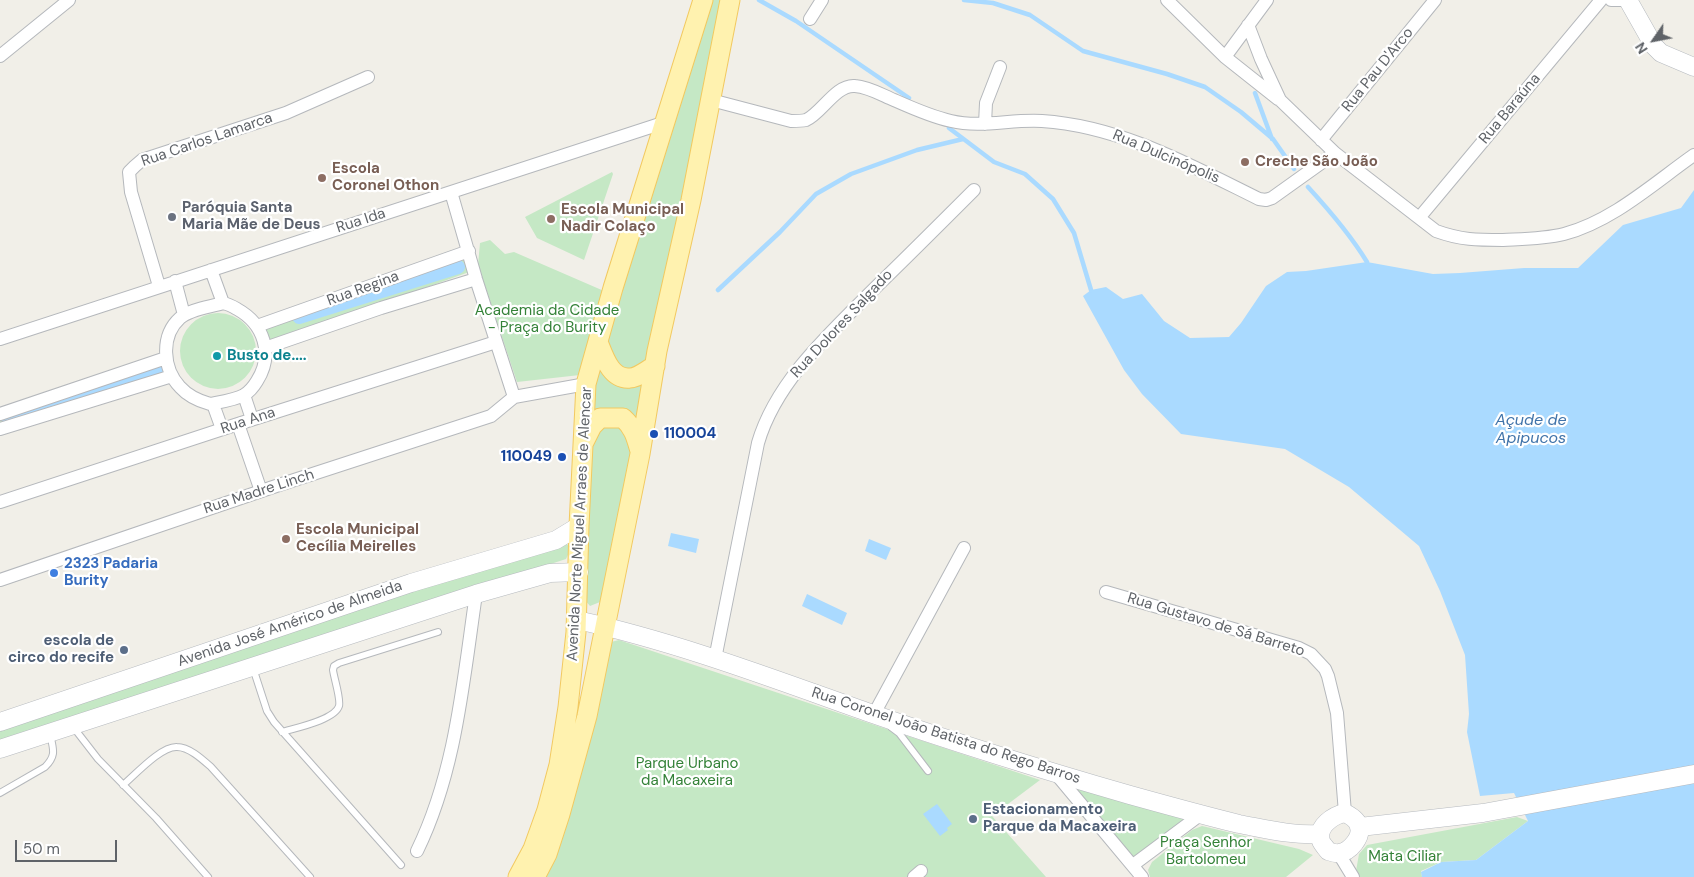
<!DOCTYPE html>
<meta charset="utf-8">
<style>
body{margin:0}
#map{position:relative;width:1694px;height:877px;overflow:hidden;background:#f1efe8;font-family:"DM Sans",sans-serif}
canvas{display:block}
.north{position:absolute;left:1629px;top:15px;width:50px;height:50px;-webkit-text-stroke:4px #fff;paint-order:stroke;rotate:237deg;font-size:14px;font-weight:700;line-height:20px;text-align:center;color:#5f6368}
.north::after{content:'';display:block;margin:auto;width:18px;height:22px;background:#5f6368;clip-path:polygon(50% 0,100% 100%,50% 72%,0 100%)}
.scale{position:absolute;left:15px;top:840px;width:102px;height:22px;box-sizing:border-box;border:2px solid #5f6368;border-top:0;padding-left:6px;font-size:15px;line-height:18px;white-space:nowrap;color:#5f6368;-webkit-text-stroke:4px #fff;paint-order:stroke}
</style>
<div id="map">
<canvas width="1694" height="877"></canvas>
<div class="north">N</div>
<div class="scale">50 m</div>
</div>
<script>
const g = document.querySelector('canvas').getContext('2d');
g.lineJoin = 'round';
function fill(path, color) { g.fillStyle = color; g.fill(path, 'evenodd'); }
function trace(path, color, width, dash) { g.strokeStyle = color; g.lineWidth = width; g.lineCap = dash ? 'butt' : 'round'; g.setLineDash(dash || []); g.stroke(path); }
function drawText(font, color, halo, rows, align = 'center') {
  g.font = font + ' "DM Sans",sans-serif'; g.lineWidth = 4.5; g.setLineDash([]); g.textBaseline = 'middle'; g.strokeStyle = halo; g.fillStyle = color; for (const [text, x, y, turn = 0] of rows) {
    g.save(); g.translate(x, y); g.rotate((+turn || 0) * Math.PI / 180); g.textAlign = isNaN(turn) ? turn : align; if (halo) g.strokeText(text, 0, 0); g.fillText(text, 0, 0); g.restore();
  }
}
const green = new Path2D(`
 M 710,0 L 725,0 L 605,600 L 590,606 L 584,599 L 595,382 Z
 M 612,172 L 613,174 L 584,260 L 537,238 L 525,217 Z
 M 490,240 L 505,254 L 514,252 L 604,291 L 580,375 L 517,382 L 478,265 L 480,243 Z
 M 467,254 L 472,271 L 265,345 L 258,327 Z
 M180 351a38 38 0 1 1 76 0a38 38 0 1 1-76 0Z
 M 167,362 L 174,380 L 0,431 L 0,409 Z
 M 564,542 L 568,545 L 568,555 L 566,559 L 0,742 L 0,725 Z
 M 619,640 L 1040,780 L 992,816 L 1046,877 L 543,877 L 611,642 Z
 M 1067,776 L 1194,813 L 1132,861 Z
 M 1517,817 L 1528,821 L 1476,860 L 1441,862 L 1421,871 L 1422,877 L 1360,877 L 1356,871 L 1359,854 L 1367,845 Z
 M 1202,826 L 1299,849 L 1313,855 L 1286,877 L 1150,877 L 1148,870 L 1152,862 L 1192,830 Z`);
const water = new Path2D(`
 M 1694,190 L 1694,877 L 1422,877 L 1421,872 L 1441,862 L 1476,860 L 1528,821 L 1514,793 L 1480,796 L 1467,732 L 1469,714 L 1465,655 L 1440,591 L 1419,546 L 1349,487 L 1285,449 L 1181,434 L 1142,394 L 1124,370 L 1083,296 L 1091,290 L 1106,287 L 1123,299 L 1142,294 L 1164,321 L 1190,338 L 1229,337 L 1241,323 L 1266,286 L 1287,272 L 1306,271 L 1367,262 L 1433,274 L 1460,273 L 1524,268 L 1578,268 L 1623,225 L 1681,208 Z
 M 671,533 L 699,539 L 696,553 L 668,546 Z
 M 869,539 L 891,548 L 886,560 L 865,551 Z
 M 807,594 L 847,613 L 842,625 L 802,606 Z
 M 937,804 L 952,824 L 947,828 L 948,830 L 940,836 L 923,814 Z`);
const stream = new Path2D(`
 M 759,0 L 796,21 L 909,98
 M 964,0 L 993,3 L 1030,15 L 1083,51 L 1167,74 L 1205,87 L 1241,112 L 1273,139 L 1294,169
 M 1255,93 L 1272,139
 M 949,128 L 994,162 L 1025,174 L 1053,199 L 1074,233 L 1091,290
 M 1308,187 C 1330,211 1350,234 1367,262
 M 718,290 L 780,232 L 816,194 L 851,174 L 917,150 L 963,139`);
const canal = new Path2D(`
 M 299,317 L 458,267
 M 8,417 L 161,370`);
const lane = new Path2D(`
 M 253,668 L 267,711 L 274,722 L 401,865
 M 891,727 L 899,733 L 928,771
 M 74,728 L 98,759 L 156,818 L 208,877
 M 282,732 C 295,728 335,720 339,706 C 341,699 334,678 333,670 L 334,666 L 339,663 L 438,632
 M 123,785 C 135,775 161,746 177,747 C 189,747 202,759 211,767 L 310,877
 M 0,793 L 45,767 C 57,755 53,749 50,734`);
const street = new Path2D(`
 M 1167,0 L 1225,57 L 1278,99
 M 1611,0 L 1626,0
 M 810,19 L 822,0
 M 1248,25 L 1261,59 L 1280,100 L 1335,153 L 1436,231 C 1461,240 1477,240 1503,240 C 1523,239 1544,239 1564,234 C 1613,221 1654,183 1694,155
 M 0,56 L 69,0
 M 1225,57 L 1267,0
 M 711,100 L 791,121 C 796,121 801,121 806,120 C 821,114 836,84 855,86 C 869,87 882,95 894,100 C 912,108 932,117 951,121 C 981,128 1012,119 1042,121 C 1120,126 1190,165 1259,199 L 1266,200 L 1272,198 L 1335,153
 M 985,124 L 986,103 L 1000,67
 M 1321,140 L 1435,0
 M 451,192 L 476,279 L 514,397
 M 1419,218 L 1601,0
 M 211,270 L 223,303
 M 175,281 L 184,315
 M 159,286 L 131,192 L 129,172 L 135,166 L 142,160 L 286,113 L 368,77
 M 223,303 C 228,304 232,306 237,309 C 264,324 274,354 257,381 C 254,386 249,392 244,395 C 235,400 220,402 210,404 C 199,401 188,396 180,387 C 163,369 160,336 180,318 C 190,309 210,307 223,303 Z
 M 257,326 L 469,251
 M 0,339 L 666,122
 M 265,348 L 381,308 L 476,279
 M 244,395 L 252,419
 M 213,404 L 222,429
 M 0,414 L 166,358
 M 238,424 L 261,491
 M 0,429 L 172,376
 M 0,502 L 238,424 L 496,342
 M 0,580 L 279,485 L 491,416 L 514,397 L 586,384
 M 1106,592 L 1299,648 L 1311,654 L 1325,669 L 1328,676 L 1337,713 L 1345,813
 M 715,659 L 758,443 C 776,381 831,332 876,287 C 909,255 942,222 974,190
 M 874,714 L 964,548
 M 1056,774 L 1142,877
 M 417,851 C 456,771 463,682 476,594
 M 1339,854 L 1353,877
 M 1133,865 L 1200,815
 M 914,877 L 921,871`);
const secondary = new Path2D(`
 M 1628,0 L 1654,46 L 1661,53 L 1694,67
 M 577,620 C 677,642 774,679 870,713 C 956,743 1043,770 1130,795 C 1166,805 1202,815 1239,824 C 1266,829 1293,836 1320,834
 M 0,722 L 411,583 L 556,540 L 579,526
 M 0,749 L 476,594 L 550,573 L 579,572
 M 1345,813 C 1351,816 1358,820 1359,827 C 1362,837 1350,852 1339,853 C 1336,854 1331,852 1328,851 C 1326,848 1322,844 1321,841 C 1316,826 1334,815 1345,813 Z
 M 1360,827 L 1483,813 L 1694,774`);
const primary = new Path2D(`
 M 598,342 C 604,357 611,380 630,378 C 638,378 648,369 655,366
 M 584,442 L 592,426 L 600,418 L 623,418 C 634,428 636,437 640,451
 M 518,877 L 533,849 L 547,810 L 559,765 L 568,707 L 576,632 L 579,526 L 586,384 L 613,288 L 703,0
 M 535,877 L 547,854 L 560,814 L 587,716 L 640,454 L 657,351 L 691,200 L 730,0`);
const markers = [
 [1245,162,5,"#8d6e63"],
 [322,178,5,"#8d6e63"],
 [172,217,5,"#6b7280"],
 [551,219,5,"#8d6e63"],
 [217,356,5,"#0f9aa8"],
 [654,434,5,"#1a4fb4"],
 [562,457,5,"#1a4fb4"],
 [286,539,5,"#8d6e63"],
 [54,573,5,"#3f7fe0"],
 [124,650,5,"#5c6f8a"],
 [973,819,5,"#5c6f8a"]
];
const streetNames = [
 ["Rua Pau D'Arco",1378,70,-51],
 ["Rua Baraúna",1510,109,-50],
 ["Rua Carlos Lamarca",207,140,-19],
 ["Rua Dulcinópolis",1166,157,23],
 ["Rua Ida",361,221,-18],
 ["Rua Regina",363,289,-20],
 ["Rua Dolores Salgado",842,324,-47],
 ["Rua Ana",248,421,-18],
 ["Rua Madre Linch",259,492,-18],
 ["Avenida Norte Miguel Arraes de Alencar",580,524,-87],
 ["Avenida José Américo de Almeida",290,624,-19],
 ["Rua Gustavo de Sá Barreto",1216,625,17],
 ["Rua Coronel João Batista do Rego Barros",946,736,18]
];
const educationNames = [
 ["Creche São João",1255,162],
 ["Escola",332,169],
 ["Coronel Othon",332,186],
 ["Escola Municipal",561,210],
 ["Nadir Colaço",561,227],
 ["Escola Municipal",296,530],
 ["Cecília Meirelles",296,547]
];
const worshipNames = [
 ["Paróquia Santa",182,208],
 ["Maria Mãe de Deus",182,225]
];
const parkNames = [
 ["Academia da Cidade",547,311],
 ["- Praça do Burity",547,328],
 ["Parque Urbano",687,764],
 ["da Macaxeira",687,781],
 ["Praça Senhor",1206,843],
 ["Bartolomeu",1206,860],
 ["Mata Ciliar",1405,857]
];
const cultureNames = [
 ["Busto de....",227,356]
];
const transitNames = [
 ["110004",664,434],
 ["110049",552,457,"right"]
];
const shopNames = [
 ["2323 Padaria",64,564],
 ["Burity",64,581]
];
const serviceNames = [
 ["escola de",114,641],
 ["circo do recife",114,658],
 ["Estacionamento",983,810,"left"],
 ["Parque da Macaxeira",983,827,"left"]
];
const waterNames = [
 ["Açude de",1531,421],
 ["Apipucos",1531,439]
];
fill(green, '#c5e8c5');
fill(water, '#aadaff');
trace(stream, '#aadaff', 4.5);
trace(canal, '#aadaff', 14);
trace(lane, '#b5b8bc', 8);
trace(street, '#b5b8bc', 14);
trace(secondary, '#b6babf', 19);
trace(primary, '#f2c960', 21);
trace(lane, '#fff', 6);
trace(street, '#fff', 12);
trace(secondary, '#fff', 18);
trace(primary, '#fff2af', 19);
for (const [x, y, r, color] of markers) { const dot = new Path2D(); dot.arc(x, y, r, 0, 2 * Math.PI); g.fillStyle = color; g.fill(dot); trace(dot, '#fff', 2); }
drawText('15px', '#5f6368', '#fff', streetNames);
drawText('bold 15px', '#785e54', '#fff', educationNames, 'left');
drawText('bold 15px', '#5b616d', '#fff', worshipNames, 'left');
drawText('15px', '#348238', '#fff', parkNames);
drawText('bold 15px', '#0d838f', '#fff', cultureNames, 'left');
drawText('bold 15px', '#164399', '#fff', transitNames, 'left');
drawText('bold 15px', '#366cbe', '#fff', shopNames, 'left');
drawText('bold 15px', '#4e5e75', '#fff', serviceNames, 'right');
drawText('italic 16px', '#4174aa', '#fff', waterNames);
</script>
